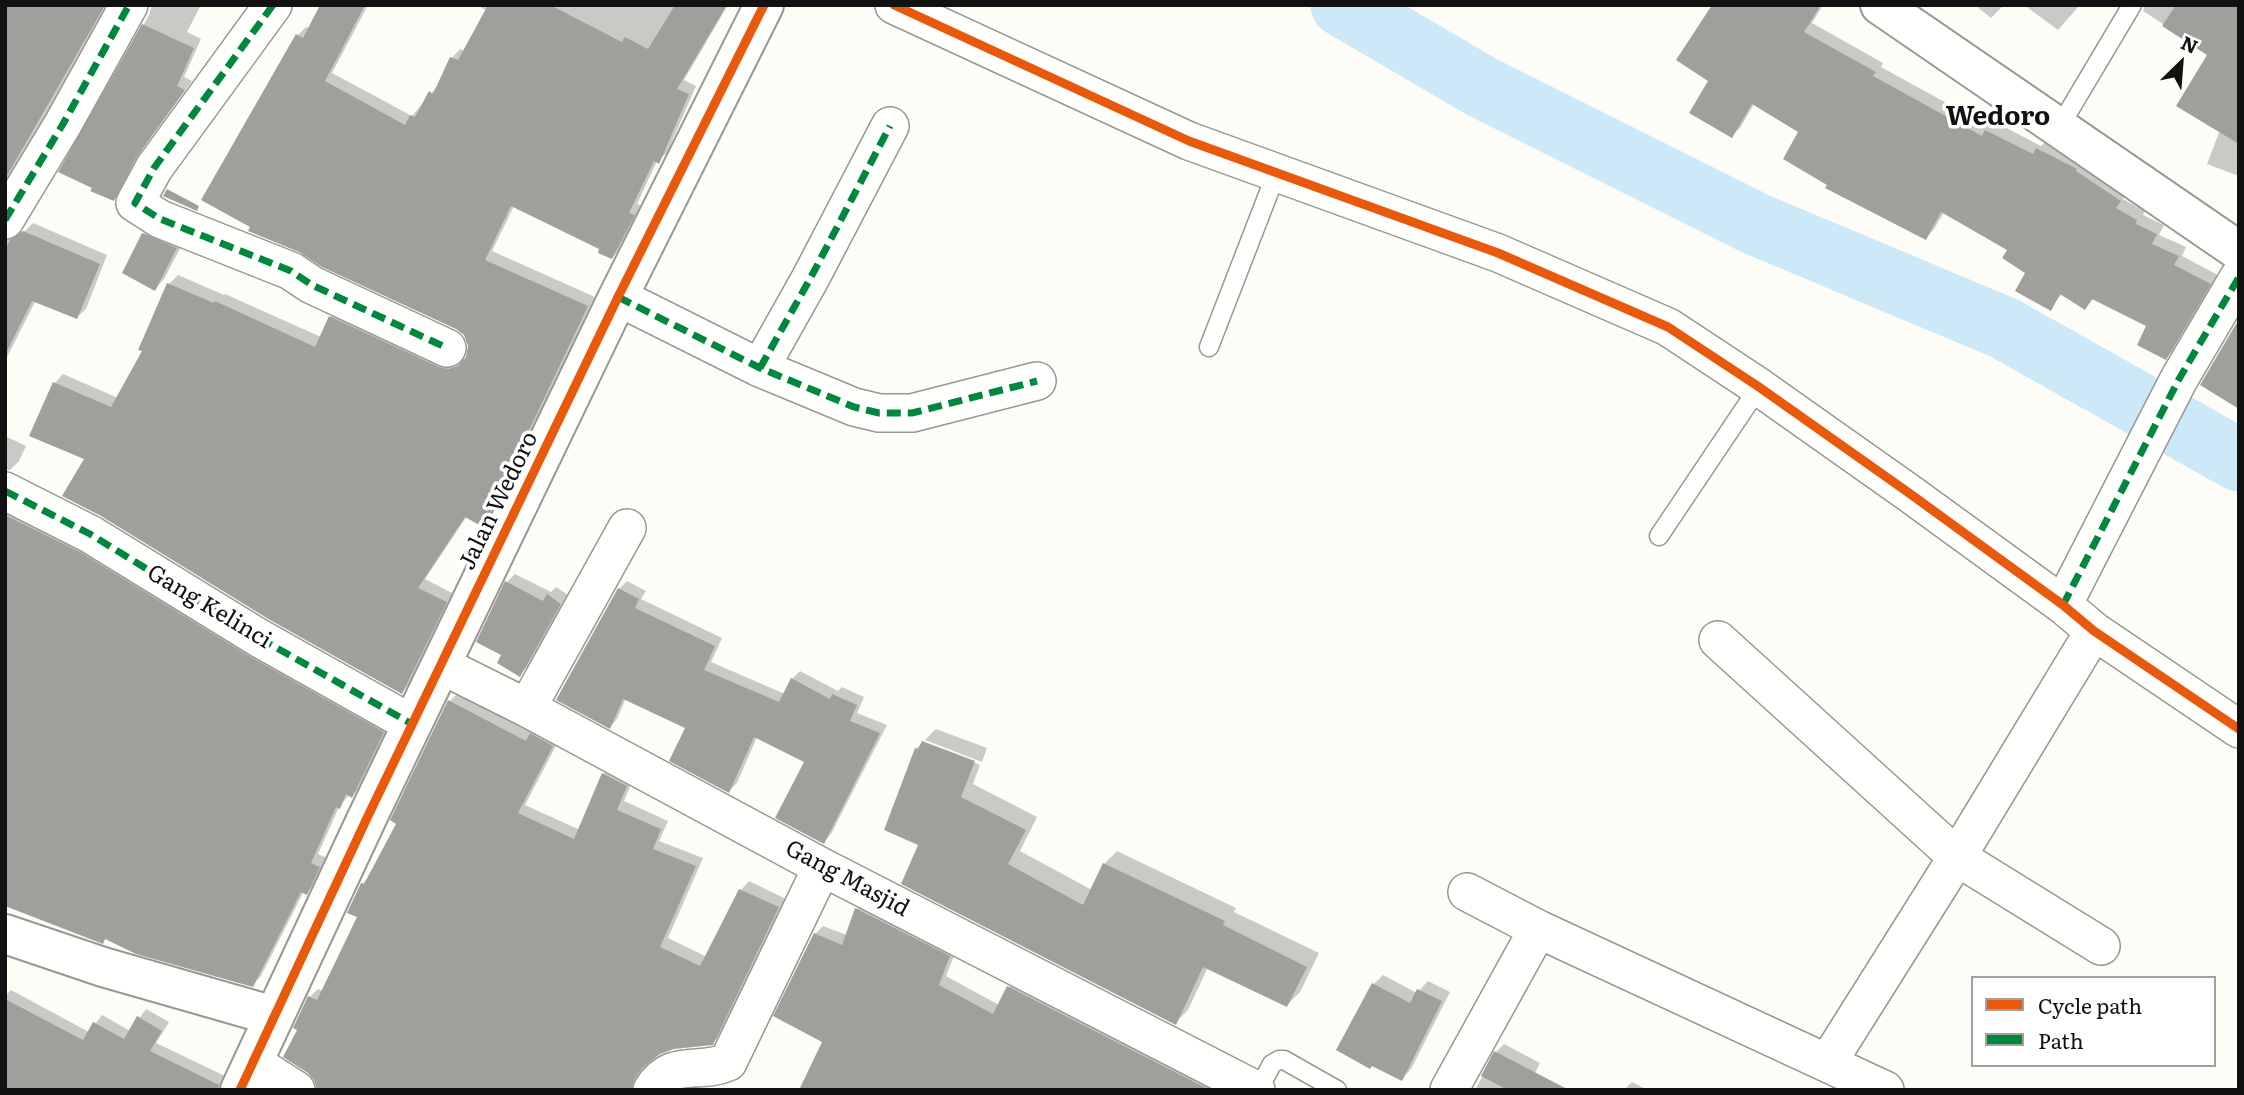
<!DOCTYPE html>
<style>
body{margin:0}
#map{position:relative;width:2244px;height:1095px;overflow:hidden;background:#fdfcf7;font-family:Literata,serif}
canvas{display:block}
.frame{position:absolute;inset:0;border:7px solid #111;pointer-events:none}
.legend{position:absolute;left:1971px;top:976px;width:245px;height:91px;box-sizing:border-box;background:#fff;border:2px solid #a0a0a0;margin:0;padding:9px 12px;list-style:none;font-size:21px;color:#111}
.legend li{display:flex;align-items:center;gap:14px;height:35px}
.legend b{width:35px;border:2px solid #a0a0a0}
.north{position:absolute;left:2146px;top:28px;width:70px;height:70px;-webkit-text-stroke:5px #fff;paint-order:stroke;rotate:25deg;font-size:19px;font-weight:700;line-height:28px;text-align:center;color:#111}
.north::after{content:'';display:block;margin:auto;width:24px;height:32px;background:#111;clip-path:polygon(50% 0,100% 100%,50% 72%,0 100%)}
</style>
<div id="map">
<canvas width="2244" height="1095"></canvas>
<div class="frame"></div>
<ul class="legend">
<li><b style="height:9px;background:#e8590c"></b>Cycle path</li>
<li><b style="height:9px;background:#00873e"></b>Path</li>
</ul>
<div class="north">N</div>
</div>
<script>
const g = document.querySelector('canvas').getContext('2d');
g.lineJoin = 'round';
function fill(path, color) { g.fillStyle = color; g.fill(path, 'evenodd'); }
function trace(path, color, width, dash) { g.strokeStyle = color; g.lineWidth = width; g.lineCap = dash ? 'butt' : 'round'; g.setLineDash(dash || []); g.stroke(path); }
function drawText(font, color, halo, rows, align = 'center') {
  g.font = font + ' Literata,serif'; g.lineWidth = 7; g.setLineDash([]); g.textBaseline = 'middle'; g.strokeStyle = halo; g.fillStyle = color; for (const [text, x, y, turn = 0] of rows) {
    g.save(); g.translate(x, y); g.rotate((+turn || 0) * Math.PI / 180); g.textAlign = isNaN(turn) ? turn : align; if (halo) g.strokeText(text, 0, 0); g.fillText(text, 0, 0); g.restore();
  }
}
const shadow = new Path2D(`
 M 5,5 L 107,5 L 53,103 L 5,182 Z
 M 152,5 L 201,5 L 187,32 L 201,39 L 184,77 L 192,81 L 144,147 L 123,190 L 114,199 L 61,171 L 149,15 Z
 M 322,5 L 368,5 L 332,73 L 412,116 L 440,83 L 452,58 L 460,49 L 465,51 L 487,11 L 477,5 L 728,5 L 684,80 L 696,86 L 667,153 L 657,161 L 637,204 L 642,206 L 621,249 L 612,257 L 602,249 L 514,206 L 492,251 L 595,297 L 491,516 L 483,524 L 467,516 L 425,579 L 454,594 L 410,684 L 402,692 L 86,458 L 55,383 L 63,374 L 118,398 L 144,350 L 141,349 L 169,284 L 178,275 L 224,295 L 225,294 L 321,337 L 331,317 L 339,309 L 448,359 L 459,361 L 467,358 L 470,345 L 465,334 L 298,35 L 306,27 L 310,28 Z
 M 1714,5 L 1823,5 L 1812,23 L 1883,63 L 1881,67 L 1990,127 L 1995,122 L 2041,146 L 2046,141 L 2128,192 L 2123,199 L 2145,211 L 2143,215 L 2164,225 L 2159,235 L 2186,247 L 2182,256 L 2218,275 L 2174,350 L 2165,358 L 2149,325 L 2094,298 L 2085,308 L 2062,294 L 2050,309 L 2010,250 L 1944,212 L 1934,229 L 1926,238 L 1830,184 L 1801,131 L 1754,104 L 1740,128 L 1731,136 L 1710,81 Z
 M 1975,5 L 2004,5 L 1991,18 Z
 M 2024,5 L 2080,5 L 2058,30 Z
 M 2145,5 L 2239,5 L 2239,176 L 2207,164 L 2220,130 L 2209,54 L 2143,11 Z
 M 33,223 L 107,255 L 86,309 L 77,317 L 36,300 L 5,361 L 5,231 L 15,233 L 25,231 Z
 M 153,224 L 185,239 L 164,279 L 155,289 L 124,272 L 144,234 Z
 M 5,436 L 26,446 L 19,461 L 10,470 L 5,469 Z
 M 5,502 L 391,723 L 361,787 L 352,796 L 350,794 L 339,807 L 318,854 L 327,858 L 315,884 L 307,892 L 304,891 L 261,976 L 252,985 L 106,938 L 102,942 L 5,904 Z
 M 515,574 L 551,592 L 556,587 L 568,595 L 528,666 L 520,674 L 504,655 L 507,582 Z
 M 627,581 L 646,591 L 641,599 L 722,638 L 711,662 L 785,694 L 792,679 L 800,671 L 838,691 L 842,687 L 864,697 L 857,713 L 887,725 L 831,834 L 823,842 L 806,761 L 757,737 L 737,783 L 729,791 L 687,727 L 626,698 L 617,719 L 610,727 L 619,589 Z
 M 458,693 L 533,732 L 539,726 L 560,738 L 525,805 L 580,830 L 604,774 L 612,765 L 634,777 L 624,801 L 668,821 L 659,841 L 703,858 L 668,938 L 707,957 L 741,890 L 749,881 L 786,899 L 721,1035 L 712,1043 L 673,1048 L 659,1053 L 649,1061 L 639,1077 L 641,1090 L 380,1090 L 299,1029 L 310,997 L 318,989 L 323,991 L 359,916 L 362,884 L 371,875 L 398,823 L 392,820 L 450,701 Z
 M 936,729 L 987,748 L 982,762 L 925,740 Z
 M 924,741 L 924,743 L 980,765 L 973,784 L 1037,817 L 1020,851 L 1092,890 L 1104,864 L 1117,851 L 1236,908 L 1234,912 L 1319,953 L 1300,992 L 1287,1005 L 1208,967 L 1188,1010 L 1175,1023 L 921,844 L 916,749 Z
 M 865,900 L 957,948 L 946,976 L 999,1005 L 1009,987 L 1017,979 L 1233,1090 L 801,1090 L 824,1042 L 815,934 L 823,926 L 847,935 L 857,909 Z
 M 1383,975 L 1417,993 L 1428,981 L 1450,992 L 1411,1069 L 1402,1079 L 1374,984 Z
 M 11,990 L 89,1032 L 102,1015 L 130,1031 L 146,1009 L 169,1022 L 156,1043 L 227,1077 L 226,1090 L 5,1090 L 5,996 Z
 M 1504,1044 L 1540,1063 L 1533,1077 L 1557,1090 L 1475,1090 L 1496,1052 Z
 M 1632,1082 L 1647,1090 L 1624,1090 Z
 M 689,1084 L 699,1086 L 701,1087 L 699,1090 L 683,1090 Z`);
const river = new Path2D(`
 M 1342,5 L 1482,87 L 1756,224 L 2004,328 L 2239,460`);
const building = new Path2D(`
 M 5,5 L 104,7 L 5,179 Z
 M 320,5 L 365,5 L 325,81 L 405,125 L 410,115 L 415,117 L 429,91 L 433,94 L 450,57 L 458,60 L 488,5 L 550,5 L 622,42 L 625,37 L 648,49 L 675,5 L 727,5 L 677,89 L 689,94 L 659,164 L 654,161 L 629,213 L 635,215 L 612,259 L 598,253 L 599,249 L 511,206 L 485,260 L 588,306 L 483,527 L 465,517 L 418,588 L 447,602 L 402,694 L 270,620 L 101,516 L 62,496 L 84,459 L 29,436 L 53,382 L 111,407 L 142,351 L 138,350 L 167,283 L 214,303 L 215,301 L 315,347 L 329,316 L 439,367 L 449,369 L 458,366 L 466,357 L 468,346 L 464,335 L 456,329 L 322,267 L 299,252 L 248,231 L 250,227 L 201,200 L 296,34 L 303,38 Z
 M 1712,5 L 1821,5 L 1804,32 L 1876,72 L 1873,76 L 1982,136 L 1985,130 L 2033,154 L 2036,148 L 2077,169 L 2076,171 L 2121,201 L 2116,208 L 2137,220 L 2136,224 L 2157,234 L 2152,244 L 2179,256 L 2174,265 L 2211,284 L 2166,360 L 2137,345 L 2146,326 L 2092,299 L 2085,310 L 2060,294 L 2051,311 L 2015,291 L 2025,273 L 2002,258 L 2007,250 L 1941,212 L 1926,240 L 1825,188 L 1827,185 L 1783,159 L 1798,132 L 1752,104 L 1732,138 L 1689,113 L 1708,81 L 1676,60 Z
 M 2176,5 L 2239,5 L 2239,144 L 2176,106 L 2207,55 L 2162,26 Z
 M 142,24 L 194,48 L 177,86 L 185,90 L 136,158 L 114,201 L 90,191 L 92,188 L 58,172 Z
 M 167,189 L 199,206 L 197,211 L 163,196 Z
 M 23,231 L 100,264 L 77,319 L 32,301 L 5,355 L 5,250 L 10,240 Z
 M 142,233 L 177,248 L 155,291 L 122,273 Z
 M 2239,319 L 2239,409 L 2200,385 Z
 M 5,515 L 80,552 L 249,656 L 384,732 L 352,798 L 346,794 L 340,809 L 336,807 L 311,863 L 320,867 L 307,895 L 301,892 L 253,987 L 136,954 L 105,939 L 103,944 L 5,906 Z
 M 505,581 L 543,601 L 547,594 L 561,604 L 520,677 L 497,663 L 501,655 L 476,642 Z
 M 618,588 L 639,599 L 635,608 L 715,646 L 704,670 L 779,702 L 791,678 L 830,699 L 832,694 L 857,705 L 850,721 L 880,733 L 824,844 L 775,818 L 804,762 L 754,737 L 729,793 L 669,761 L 685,728 L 623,699 L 610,729 L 556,700 Z
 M 448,700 L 526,741 L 530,733 L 553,746 L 518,813 L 574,839 L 602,773 L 627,786 L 617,810 L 661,829 L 653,849 L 696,866 L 660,947 L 700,966 L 739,889 L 779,907 L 713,1045 L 674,1049 L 660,1054 L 643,1067 L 635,1078 L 631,1090 L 317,1090 L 314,1080 L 308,1073 L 283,1057 L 297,1030 L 293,1028 L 308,996 L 317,1000 L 357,917 L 347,913 L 361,883 L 364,884 L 396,824 L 390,820 Z
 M 922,741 L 975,761 L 961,797 L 1026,830 L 1008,864 L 1083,905 L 1103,863 L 1225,921 L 1223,925 L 1307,967 L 1287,1007 L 1203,967 L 1176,1025 L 901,884 L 918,845 L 884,830 L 915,748 L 918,749 Z
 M 855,908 L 950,956 L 939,985 L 993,1014 L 1007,986 L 1210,1090 L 799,1090 L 822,1042 L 773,1016 L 814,933 L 842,945 Z
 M 1372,983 L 1410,1003 L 1417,989 L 1442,1001 L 1402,1081 L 1372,1066 L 1370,1069 L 1336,1050 Z
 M 5,999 L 83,1040 L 93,1022 L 124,1039 L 137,1016 L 162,1031 L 150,1051 L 219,1085 L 218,1090 L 5,1090 Z
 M 1494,1051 L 1569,1090 L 1508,1090 L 1481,1076 Z`);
const service = new Path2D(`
 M 2060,126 L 2132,5
 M 1209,347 L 1276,174
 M 1659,536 L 1759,387
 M 1258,1090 L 1272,1064 L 1279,1060 L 1284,1060 L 1337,1090`);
const minor = new Path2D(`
 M 273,5 L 154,168 L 135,203 L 160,219 L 291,271 L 312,285 L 447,348
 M 894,5 L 1189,141 L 1498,253 L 1668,327 L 1759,387 L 1909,493 L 2063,605 L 2094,631 L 2239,729
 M 5,220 L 63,124 L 129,5
 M 618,297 L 760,368 L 854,407 L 879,413 L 912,413 L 1037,381
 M 760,368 L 810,279 L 890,126
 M 5,491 L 90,534 L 259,638 L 412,724
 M 2063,605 L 2179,379 L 2239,277
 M 1718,640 L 1957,857 L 2101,946
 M 441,665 L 527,708 L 822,867 L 1256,1090
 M 527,708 L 627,528
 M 1467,892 L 1538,929 L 1885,1090
 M 1828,1062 L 1957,857 L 2094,631
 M 254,1063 L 296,1090
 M 652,1090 C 672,1057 699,1075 728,1062 L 822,867
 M 1449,1090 L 1538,929`);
const tertiary = new Path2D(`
 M 1880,5 L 2239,251
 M 5,934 L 103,967 L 274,1016
 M 240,1090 L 367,818 L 618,297 L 764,5`);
const quiet = new Path2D(`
 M 273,5 L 154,168 L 135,203 L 160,219 L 291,271 L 312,285 L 447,348
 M 5,220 L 63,124 L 129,5
 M 618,297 L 760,368 L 854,407 L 879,413 L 912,413 L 1037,381
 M 760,368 L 810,279 L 890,126
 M 5,491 L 90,534 L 259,638 L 412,724
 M 2063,605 L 2179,379 L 2239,277`);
const cycleway = new Path2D(`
 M 894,5 L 1189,141 L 1498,253 L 1668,327 L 1759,387 L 1909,493 L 2063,605 L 2094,631 L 2239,729
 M 240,1090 L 367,818 L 618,297 L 764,5`);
const streetNames = [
 ["Jalan Wedoro",499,501,-64],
 ["Gang Kelinci",209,607,31],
 ["Gang Masjid",847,879,28]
];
const quarterNames = [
 ["Wedoro",1998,117]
];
fill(shadow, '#0003');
trace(river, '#cde8f7', 63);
fill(building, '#a19f9c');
trace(service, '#979795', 21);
trace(minor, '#979795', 40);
trace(tertiary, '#979795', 42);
trace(service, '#fffffe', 18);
trace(minor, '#fffffe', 37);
trace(tertiary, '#fffffe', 38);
trace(quiet, '#00873e', 7, [14, 7]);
trace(cycleway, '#e8590c', 9);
drawText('23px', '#111', '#fff', streetNames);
drawText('bold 26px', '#111', '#fff', quarterNames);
</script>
